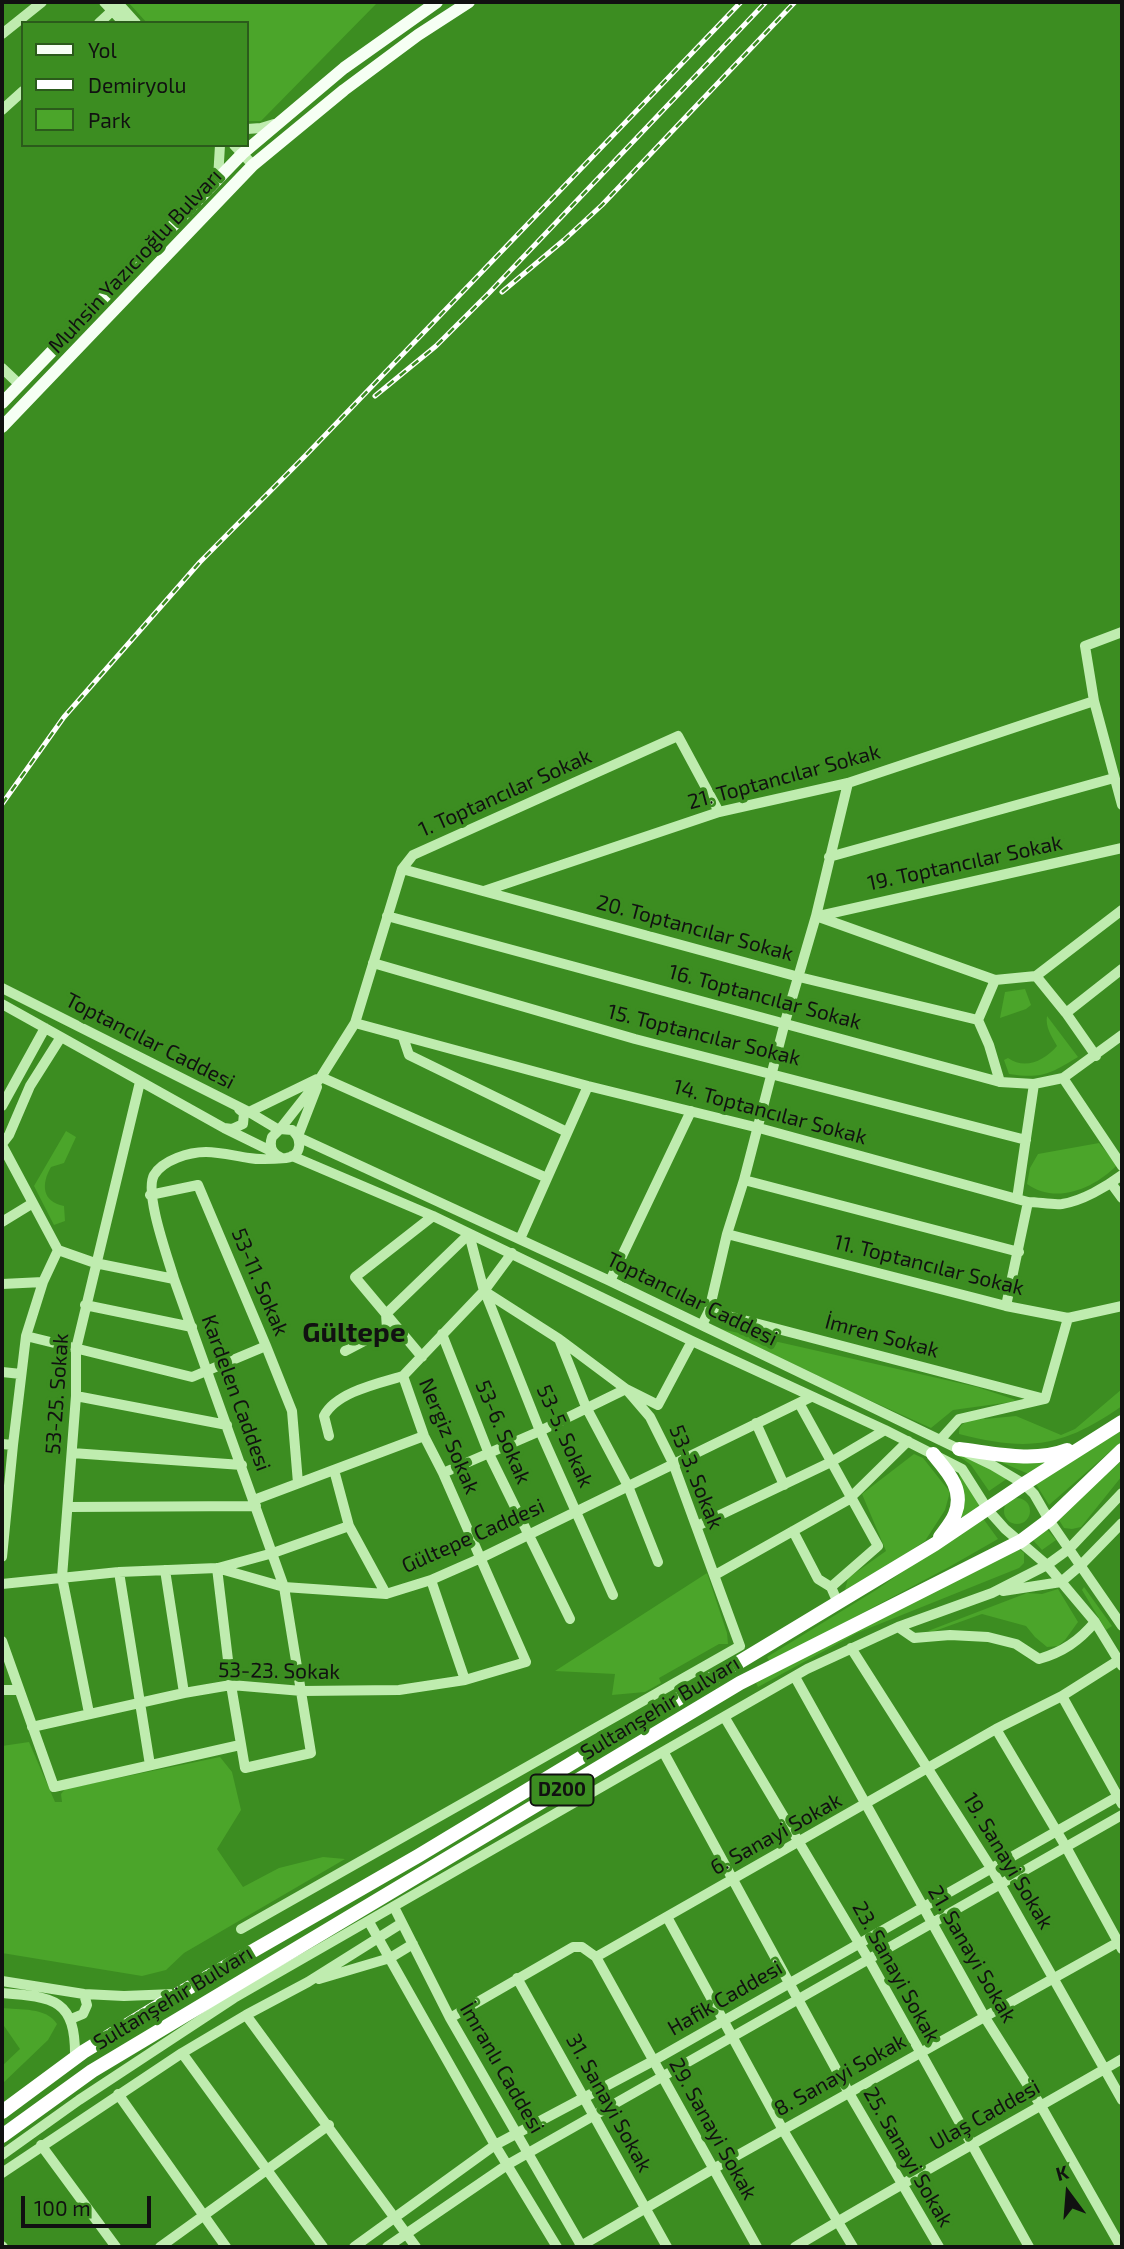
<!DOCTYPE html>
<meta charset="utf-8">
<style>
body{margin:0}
#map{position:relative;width:1124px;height:2249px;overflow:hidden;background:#3c8d21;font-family:"Exo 2",sans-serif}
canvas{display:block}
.frame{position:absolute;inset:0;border:4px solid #111;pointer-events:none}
.legend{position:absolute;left:21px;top:21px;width:228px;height:126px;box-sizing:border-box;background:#3c8d21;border:2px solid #2b5b1b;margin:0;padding:9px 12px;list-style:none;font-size:21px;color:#111}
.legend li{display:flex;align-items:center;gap:14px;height:35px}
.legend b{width:35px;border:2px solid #2b5b1b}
.north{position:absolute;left:1033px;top:2158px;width:70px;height:70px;-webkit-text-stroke:5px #3c8d21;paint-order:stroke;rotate:344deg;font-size:19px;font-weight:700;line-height:28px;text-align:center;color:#111}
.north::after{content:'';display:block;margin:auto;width:24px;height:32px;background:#111;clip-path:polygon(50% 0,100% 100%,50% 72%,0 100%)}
.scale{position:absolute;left:21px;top:2196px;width:130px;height:32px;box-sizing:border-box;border:4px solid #111;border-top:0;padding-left:9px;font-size:21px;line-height:24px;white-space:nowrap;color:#111;-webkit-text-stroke:5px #3c8d21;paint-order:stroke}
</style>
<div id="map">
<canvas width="1124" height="2249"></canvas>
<div class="frame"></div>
<ul class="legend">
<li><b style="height:9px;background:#f6fff4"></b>Yol</li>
<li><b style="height:9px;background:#fff"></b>Demiryolu</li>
<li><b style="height:19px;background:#4ba52a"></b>Park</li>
</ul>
<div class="north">K</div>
<div class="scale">100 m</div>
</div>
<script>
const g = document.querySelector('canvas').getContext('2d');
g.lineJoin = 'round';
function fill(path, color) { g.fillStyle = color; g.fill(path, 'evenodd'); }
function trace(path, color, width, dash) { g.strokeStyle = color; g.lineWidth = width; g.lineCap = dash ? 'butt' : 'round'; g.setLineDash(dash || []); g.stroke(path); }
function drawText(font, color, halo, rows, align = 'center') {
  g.font = font + ' "Exo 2",sans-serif'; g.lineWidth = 7; g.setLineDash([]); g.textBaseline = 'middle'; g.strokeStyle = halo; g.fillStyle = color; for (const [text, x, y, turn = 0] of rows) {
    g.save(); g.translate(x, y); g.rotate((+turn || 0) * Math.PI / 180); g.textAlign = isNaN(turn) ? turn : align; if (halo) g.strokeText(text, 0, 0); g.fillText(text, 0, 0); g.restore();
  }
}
const green = new Path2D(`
 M 128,2 L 378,2 L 261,121 L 247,121 L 247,23 L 147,23 Z
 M 1025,989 L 1031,1005 L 1026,1009 L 1000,1018 L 1005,992 Z
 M 1047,1016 L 1078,1057 C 1050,1074 1042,1079 1009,1074 L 1004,1060 L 1008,1058 C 1025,1070 1044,1061 1057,1046 C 1052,1037 1045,1027 1047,1016 Z
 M 66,1131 L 76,1137 L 64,1163 L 51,1167 C 41,1184 42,1202 64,1206 L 65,1221 L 54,1225 L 34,1186 Z
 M 1099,1143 L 1117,1165 C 1095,1188 1056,1205 1027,1184 L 1030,1168 L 1038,1154 Z
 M 721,1329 L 977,1387 L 1016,1400 L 1011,1402 L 953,1410 L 931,1428 L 856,1394 Z
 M 1122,1389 L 1122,1406 C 1063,1447 1029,1452 959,1434 C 958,1421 972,1420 982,1416 L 985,1419 L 1016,1416 L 1061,1435 L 1075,1429 Z
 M 1122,1425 L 1122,1441 L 1049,1505 L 1034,1481 Z
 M 948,1448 L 1008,1478 L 989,1491 L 971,1465 Z
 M 914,1454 L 923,1458 L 950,1492 L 945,1510 L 925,1541 L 850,1591 L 845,1590 L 848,1578 L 886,1551 L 862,1494 Z
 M 1122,1457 L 1122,1476 L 1081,1527 L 1072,1529 L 1064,1528 L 1059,1520 Z
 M 996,1460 L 1052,1462 L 1031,1475 Z
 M 958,1470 L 972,1488 L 979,1506 L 962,1518 L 962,1487 Z
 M1004 1511a13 13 0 1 1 26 0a13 13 0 1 1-26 0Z
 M 982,1517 L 998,1539 L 949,1567 L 770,1662 L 767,1657 L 876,1590 Z
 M 1046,1528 L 1056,1540 L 1042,1550 L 1031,1538 Z
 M 1018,1548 L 1024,1553 L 1024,1563 L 1019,1568 L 857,1633 L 758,1687 L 756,1683 L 824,1646 Z
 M 707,1573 L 727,1633 L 728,1644 L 719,1644 L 659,1678 L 661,1683 L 645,1692 L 612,1695 L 615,1674 L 555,1671 Z
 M 1084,1587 L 1112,1626 L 1106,1630 L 1082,1590 Z
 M 1058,1589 L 1078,1622 L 1065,1640 L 1058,1646 L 1047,1647 L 1035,1637 L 1026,1626 L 982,1614 L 932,1632 L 928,1631 L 1027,1593 L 1042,1594 Z
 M 29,1742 L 55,1802 L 62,1802 L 61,1794 L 65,1789 L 220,1757 L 232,1772 L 241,1810 L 217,1849 L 243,1887 L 279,1868 L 323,1857 L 345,1859 L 184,1953 L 166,1970 L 142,1976 L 2,1953 L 2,1746 Z
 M 2,2008 C 19,2010 47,2007 57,2024 L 48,2040 L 2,2084 L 2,2066 L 20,2049 L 2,2023 Z`);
const minor = new Path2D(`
 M 104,2 L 124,23
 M 117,2 L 136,23
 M 99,23 L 112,11
 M 2,34 L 42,2
 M 2,110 L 23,91
 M 247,129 L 261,128 L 274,124
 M 234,145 L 253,165
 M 218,179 L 220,145
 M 2,368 L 20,385
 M 1122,632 L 1085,646 L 1094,701 L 1122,805
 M 829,857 L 1114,778
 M 402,869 L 799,977 L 978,1020
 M 484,891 L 719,812 L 848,783 L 1094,701
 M 387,916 L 1000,1082 L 1034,1084 L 1063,1078 L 1122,1035
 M 816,916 L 995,980 L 1036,976 L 1122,910
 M 819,916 L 1122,848
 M 373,963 L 635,1039 L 1026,1140
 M 1036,976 L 1066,1013 L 1096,1056
 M 995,980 L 978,1020 L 989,1045 L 1000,1082
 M 2,988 L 249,1112 L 279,1130
 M 2,1004 L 224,1128 L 273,1152
 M 1066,1013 L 1122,969
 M 355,1023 L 588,1086 L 759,1128 L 1028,1202 C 1039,1202 1051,1205 1062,1204 C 1082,1201 1106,1187 1122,1175
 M 403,1037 L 409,1055 L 567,1132
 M 321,1077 L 547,1178
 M 1063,1078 L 1122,1166
 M 2,1106 L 45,1028
 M 249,1112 L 317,1079
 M 224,1128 L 232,1129 L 243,1124 L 244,1113 L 239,1109
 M 280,1129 L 321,1077 L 355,1023 L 402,869 L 413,855 L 678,736 L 719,812
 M 298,1136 L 317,1087
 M 298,1137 L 610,1281 L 992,1465 L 1024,1484 L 1034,1494 L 1049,1520 L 1122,1626
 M 2,1144 L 9,1135 L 30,1086 L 61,1037
 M 2,1145 L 58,1250 L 95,1263 L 174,1279 L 284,1587 L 311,1753 L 245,1768 L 231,1685 L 217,1568
 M 292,1156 L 433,1216 L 692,1341 L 885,1430 L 962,1469 L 988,1510 L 1005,1529 L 1047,1565 L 1095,1622 L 1122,1666
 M 744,1180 L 1019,1252
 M 1111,1183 L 1122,1198
 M 150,1195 L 198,1185 L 266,1346 L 292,1411 L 298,1483
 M 1017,1199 L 1034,1084
 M 2,1222 L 33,1203
 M 727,1234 L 1006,1306 L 1068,1318 L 1122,1306
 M 520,1239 L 588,1086
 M 174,1279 C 168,1258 144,1193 154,1175 C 163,1160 189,1152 206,1152 C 220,1152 235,1156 249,1158 C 260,1160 275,1159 286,1158 C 303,1156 302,1138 292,1130 L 280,1129 L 272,1137 C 269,1146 271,1153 280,1157
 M 610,1281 L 691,1111
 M 2,1284 L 43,1282
 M 485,1292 L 540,1431 L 613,1595
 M 85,1305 L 192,1327
 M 1006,1306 L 1028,1202
 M 709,1311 L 1045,1399
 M 702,1325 L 709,1311 L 727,1234 L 744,1180 L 785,1022 L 816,916 L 848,783
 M 442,1334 L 489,1454 L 570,1619
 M 26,1336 L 192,1377 L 266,1346
 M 559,1339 L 586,1407 L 628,1486 L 658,1562
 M 422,1357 L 355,1277 L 433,1216
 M 2,1372 L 21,1374
 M 76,1396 L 227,1425
 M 799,1403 L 878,1546 L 831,1587 L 838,1603
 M 756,1423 L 784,1485
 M 329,1436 L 324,1416 C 336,1392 380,1383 403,1376
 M 940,1440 L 959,1419 L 1045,1399 L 1068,1318
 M 2,1444 L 13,1445
 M 72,1453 L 242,1465
 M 334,1470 L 349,1526 L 386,1594
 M 443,1473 L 540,1431 L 626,1389 L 658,1405 L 692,1341
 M 254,1500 L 424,1436
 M 69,1507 L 256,1506
 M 697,1526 L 831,1462 L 885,1430
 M 793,1531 L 818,1579 L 831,1587
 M 2,1557 L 13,1445 L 26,1336 L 43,1282 L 58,1250
 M 218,1568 L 273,1553 L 349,1526
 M 165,1570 L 184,1693
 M 119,1572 L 150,1765
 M 715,1575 L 848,1500 L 908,1441
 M 431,1580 L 465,1680
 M 2,1584 L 119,1572 L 217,1568 L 284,1587 L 386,1594 L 431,1580 L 481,1558 L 811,1397
 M 1003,1591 L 1061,1582 L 1081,1565 L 1122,1523
 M 898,1627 L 914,1638 L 950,1635 L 988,1637 L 1016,1644 L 1039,1659 C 1063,1652 1079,1641 1095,1622
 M 2,1641 L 54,1787 L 240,1745
 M 851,1648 L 991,1868 L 1122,2100
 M 795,1677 L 984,2016 L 1041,2106 L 1121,2247
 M 2,1690 L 18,1690
 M 1062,1696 L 1122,1804
 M 89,1713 L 62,1577 L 76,1396 L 76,1349 L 140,1082
 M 725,1718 L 869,1960 L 1029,2247
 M 32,1727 L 184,1693 L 231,1685 L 302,1691 L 399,1690 L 465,1680 L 526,1662 L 443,1473 L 424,1436 L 403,1376 L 484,1291 L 512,1253
 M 996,1729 L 1066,1847 L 1122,1949
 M 664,1753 L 849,2093 L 939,2247
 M 394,1907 L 450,2018 L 582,2247
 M 667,1917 L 783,2130 L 853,2247
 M 369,1922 L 495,2145 L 557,2247
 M 241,1929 L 740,1646 L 673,1463 L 650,1417 L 626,1389 L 559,1339 L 484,1291 L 469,1234 L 386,1314 L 387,1329 L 345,1351
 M 596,1957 L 757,2247
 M 517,1978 L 667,2247
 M 319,1979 L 390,1958 L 413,1944
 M 2,1981 L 84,1994 L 124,1996 L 174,1994
 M 2,1993 C 54,1997 76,1999 75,2058
 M 246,2015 L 416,2247
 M 450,2018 L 573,1947 L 582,1947 L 596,1957 L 996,1729 L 1062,1696 L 1119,1660
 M 71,2019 L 83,2014 L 87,2005 L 84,1994
 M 182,2053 L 323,2247
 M 118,2094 L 226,2247
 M 41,2145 L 116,2247
 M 2,2155 L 79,2100 L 234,1998 L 807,1669 L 898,1627 L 992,1593 L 1047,1565 L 1069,1549 L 1122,1493
 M 2,2173 L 182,2053 L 246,2015 L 308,1982 L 402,1923
 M 2,2246 L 3,2247
 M 160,2247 L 329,2125
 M 354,2247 L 495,2145 L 653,2061 L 1122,1794
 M 387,2247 L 507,2165 L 1122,1815
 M 579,2247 L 713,2169 L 1122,1940
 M 795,2247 C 903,2182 1014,2122 1122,2059`);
const major = new Path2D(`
 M 2,403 L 242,154 L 344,68 L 437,2
 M 2,427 L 253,165 L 344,90 L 418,35 L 469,2`);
const highway = new Path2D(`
 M 959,1449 C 993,1453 1033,1463 1067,1450
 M 933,1454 C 947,1471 965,1489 955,1514 C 952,1522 945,1530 940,1537
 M 2,2112 L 83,2052 L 178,1994 L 418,1856 L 935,1544 L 1024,1484 L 1122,1422
 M 2,2136 L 92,2071 L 740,1683 L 1021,1541 L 1049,1520 L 1122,1450`);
const rail = new Path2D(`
 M 502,292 L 564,240 L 602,205 L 795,2
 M 375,396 L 436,346 L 489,293 L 766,2
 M 2,804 L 64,717 L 200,562 L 306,455 L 741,2`);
const shields = [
 [562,1790,63]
];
const shieldNames = [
 ["D200",562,1790]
];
const streetNames = [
 ["Muhsin Yazıcıoğlu Bulvarı",135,261,-47],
 ["21. Toptancılar Sokak",784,777,-15],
 ["1. Toptancılar Sokak",505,793,-24],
 ["19. Toptancılar Sokak",965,863,-12],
 ["20. Toptancılar Sokak",695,928,15],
 ["16. Toptancılar Sokak",765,997,15],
 ["15. Toptancılar Sokak",704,1035,14],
 ["Toptancılar Caddesi",150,1041,27],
 ["14. Toptancılar Sokak",770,1112,15],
 ["11. Toptancılar Sokak",929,1265,14],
 ["53-11. Sokak",260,1282,67],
 ["Toptancılar Caddesi",692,1299,26],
 ["İmren Sokak",882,1336,15],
 ["Kardelen Caddesi",236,1393,70],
 ["53-25. Sokak",57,1394,-86],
 ["53-6. Sokak",503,1432,67],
 ["Nergiz Sokak",449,1436,67],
 ["53-5. Sokak",565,1436,66],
 ["53-3. Sokak",696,1477,68],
 ["Gültepe Caddesi",473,1536,-24],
 ["53-23. Sokak",279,1671,1],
 ["Sultanşehir Bulvarı",660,1708,-31],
 ["6. Sanayi Sokak",776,1834,-29],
 ["19. Sanayi Sokak",1008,1861,59],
 ["21. Sanayi Sokak",972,1954,60],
 ["23. Sanayi Sokak",896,1972,61],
 ["Sultanşehir Bulvarı",173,1998,-31],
 ["Hafik Caddesi",725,1998,-30],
 ["İmranlı Caddesi",502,2068,60],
 ["8. Sanayi Sokak",840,2075,-29],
 ["31. Sanayi Sokak",609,2103,61],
 ["Ulaş Caddesi",985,2115,-29],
 ["29. Sanayi Sokak",713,2129,61],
 ["25. Sanayi Sokak",908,2157,60]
];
const districtNames = [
 ["Gültepe",354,1333]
];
fill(green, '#4ba52a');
trace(minor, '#bfecaf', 10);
trace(major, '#f6fff4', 12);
trace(highway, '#fff', 14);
trace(rail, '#fff', 5);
trace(rail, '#3c8d21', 2.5, [8]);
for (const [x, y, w] of shields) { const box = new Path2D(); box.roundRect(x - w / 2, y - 15.5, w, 31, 5); g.fillStyle = '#3c8d21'; g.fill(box); trace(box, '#111', 2); }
drawText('bold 19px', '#111', null, shieldNames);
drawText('21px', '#111', '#3c8d21', streetNames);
drawText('bold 28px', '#111', '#3c8d21', districtNames);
</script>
